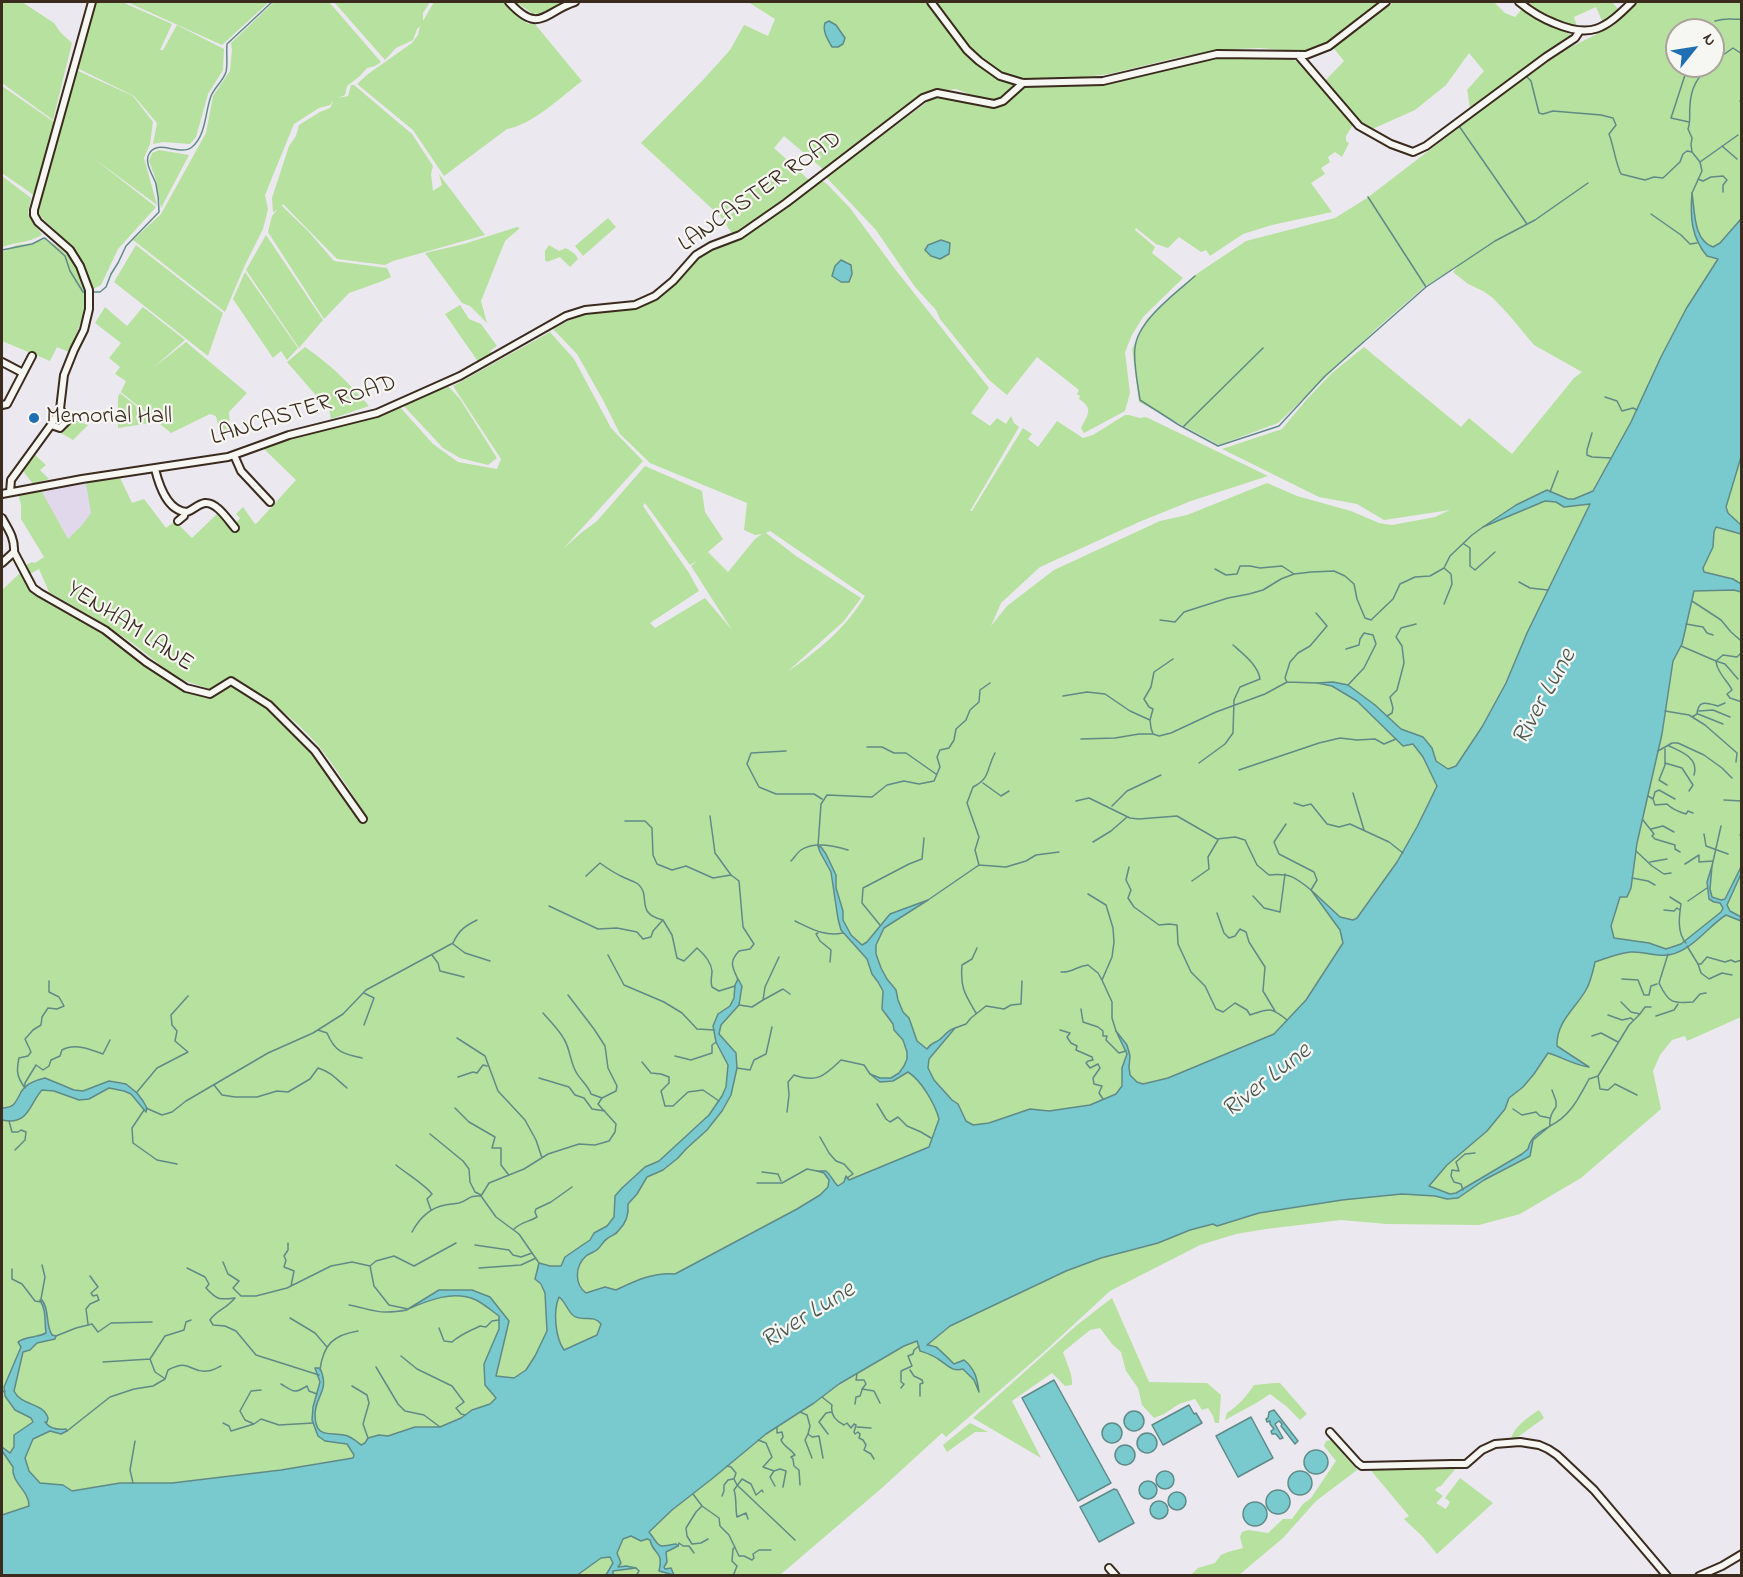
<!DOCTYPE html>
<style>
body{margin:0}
#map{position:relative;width:1743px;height:1577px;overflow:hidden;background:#ece8ef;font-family:"Indie Flower",sans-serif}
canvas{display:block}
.frame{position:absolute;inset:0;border:3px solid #3b2a1e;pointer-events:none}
.north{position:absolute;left:1665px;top:18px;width:60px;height:60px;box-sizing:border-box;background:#f6f6f2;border:2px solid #aba49d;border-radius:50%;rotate:60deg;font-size:16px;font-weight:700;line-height:24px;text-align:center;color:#3b2a1e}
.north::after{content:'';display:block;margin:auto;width:21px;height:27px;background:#1f6fb2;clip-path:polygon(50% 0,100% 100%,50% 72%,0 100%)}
</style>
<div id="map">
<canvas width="1743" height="1577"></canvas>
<div class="frame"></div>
<div class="north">N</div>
</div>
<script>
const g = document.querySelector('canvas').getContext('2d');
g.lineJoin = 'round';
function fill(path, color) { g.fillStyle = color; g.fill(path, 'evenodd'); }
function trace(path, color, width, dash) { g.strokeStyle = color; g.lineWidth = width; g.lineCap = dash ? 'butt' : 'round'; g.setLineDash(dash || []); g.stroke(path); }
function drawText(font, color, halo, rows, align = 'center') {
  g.font = font + ' "Indie Flower",sans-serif'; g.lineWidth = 4.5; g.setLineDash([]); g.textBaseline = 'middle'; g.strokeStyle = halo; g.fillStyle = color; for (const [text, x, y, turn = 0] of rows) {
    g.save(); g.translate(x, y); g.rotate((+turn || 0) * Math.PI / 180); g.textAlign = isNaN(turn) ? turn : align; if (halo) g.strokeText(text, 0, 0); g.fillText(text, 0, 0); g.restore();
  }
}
const built = new Path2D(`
 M 120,478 L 132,503 L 144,499 L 166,528 L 70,544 L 41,490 Z`);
const green = new Path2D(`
 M 2,2 L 22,2 L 54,23 L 61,33 L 72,43 L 53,120 L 2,83 Z
 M 96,2 L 122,2 L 172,24 L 160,50 L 163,50 L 177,25 L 224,49 L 223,70 L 208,94 L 196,137 L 190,144 L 163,142 L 153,144 L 157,123 L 134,96 L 77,68 Z
 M 127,2 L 269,2 L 222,45 Z
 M 274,2 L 329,2 L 381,62 L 375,66 L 367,68 L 360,76 L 347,86 L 345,95 L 338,98 L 348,96 L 351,85 L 354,85 L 412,134 L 433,166 L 431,174 L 433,191 L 442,185 L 439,174 L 485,235 L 393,261 L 385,265 L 337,259 L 283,204 L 282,206 L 308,231 L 334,261 L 387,268 L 391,277 L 380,282 L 349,293 L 324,319 L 268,232 L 272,216 L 277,210 L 273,212 L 272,198 L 289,146 L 296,136 L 299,125 L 320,112 L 330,108 L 334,100 L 330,105 L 319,108 L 294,124 L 265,195 L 268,209 L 263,229 L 245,265 L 225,312 L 133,240 L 161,214 L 206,133 L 213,96 L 230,71 L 232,50 L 231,43 Z
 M 334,2 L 430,2 L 423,13 L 423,21 L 434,2 L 506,2 L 528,24 L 534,23 L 582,81 C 562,96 532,125 507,129 L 444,176 L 413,130 L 357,84 L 368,74 L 412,43 L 418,35 L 420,26 L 417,29 L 413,40 L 396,48 L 385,60 Z
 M 516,2 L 567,2 L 544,12 L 533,14 Z
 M 748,2 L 924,2 L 938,13 L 982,67 L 999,79 L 1013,84 L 1015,86 L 997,102 L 987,101 L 956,89 L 931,92 L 824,170 L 784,136 L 774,148 L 810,181 L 770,211 L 733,235 L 721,217 L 641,143 L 703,80 L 730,50 L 744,25 L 768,36 L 775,19 Z
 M 934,2 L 1382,2 L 1334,40 L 1306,52 L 1260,48 L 1236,49 L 1180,57 L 1109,74 L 1068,79 L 1027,81 L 1006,77 L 995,71 L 976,54 Z
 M 1394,2 L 1494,2 L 1505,13 L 1515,17 L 1523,8 L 1538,19 L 1571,35 L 1571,38 L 1471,109 C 1468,104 1469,96 1467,90 L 1484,71 L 1469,53 L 1446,85 L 1415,110 L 1370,130 L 1359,123 L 1323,83 L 1344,61 L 1332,46 L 1370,21 Z
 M 1526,2 L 1612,2 L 1618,9 L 1603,23 L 1596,7 L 1574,17 L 1578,30 L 1541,14 Z
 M 1636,2 L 1741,2 L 1741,245 L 1355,1006 L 409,1576 L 2,1575 L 2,590 L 20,573 L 27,585 L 38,596 L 107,634 L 188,692 L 213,698 L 231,684 L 267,706 L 313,754 L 362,822 L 365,814 C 350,791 335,766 317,744 C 293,717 264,696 233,678 L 209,689 L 177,678 L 131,642 L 92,617 L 49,592 L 39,569 L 28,575 L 24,566 L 32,562 L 35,563 L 44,557 L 21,519 L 21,505 L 18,493 L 41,490 L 68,539 L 83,524 L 91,513 L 86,483 L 120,478 L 132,503 L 144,499 L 166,528 L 175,521 L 192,538 L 218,513 L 235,531 L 238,527 L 236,523 L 240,518 L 236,514 L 243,507 L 255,524 L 257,523 L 296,480 L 262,447 L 399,406 L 433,444 L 458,462 L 497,469 L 501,459 L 453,386 L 550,332 L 574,359 L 611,428 L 643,461 L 563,549 L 581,533 L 597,521 L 645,466 L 702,491 L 705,512 L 723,539 L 708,552 L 728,572 L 755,539 L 762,534 L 755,535 L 744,530 L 747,503 L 650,463 L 620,434 L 603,400 L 577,354 L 553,329 L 586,312 L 622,311 L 658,298 L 675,285 L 694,261 L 705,252 L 732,243 L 768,219 L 821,180 L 827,184 L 850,208 L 895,269 L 989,388 L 971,413 L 990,426 L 997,418 L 1006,424 L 1011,416 L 1014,423 L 1019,427 L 970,511 L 972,511 L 1023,428 L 1032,434 L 1028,439 L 1038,447 L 1057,421 L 1083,438 L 1093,435 L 1125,415 L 1129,415 L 1140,418 L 1146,417 L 1268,476 L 1191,501 L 1139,522 L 1040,567 L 1001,603 L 991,626 L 1007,606 L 1054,570 L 1160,521 L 1187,515 L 1267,483 L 1297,496 L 1351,511 L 1379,523 L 1392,525 L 1435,517 L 1450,510 L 1384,520 L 1357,504 L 1319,497 L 1222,449 L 1282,429 L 1307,399 L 1332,373 L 1364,347 L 1461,427 L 1469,418 L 1512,454 L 1574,378 L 1582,372 L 1534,345 L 1509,315 L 1493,298 L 1483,291 L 1468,284 L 1453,272 L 1459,265 L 1424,287 L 1377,328 L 1278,423 L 1219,445 L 1139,402 L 1132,349 L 1147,319 L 1195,275 L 1246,241 L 1335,218 L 1367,198 L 1525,77 L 1565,50 L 1613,26 ZM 1677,30 L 1713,30 L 1713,66 L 1677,66 ZM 645,503 L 690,565 L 697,561 L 691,566 L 732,630 L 705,598 L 655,628 L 650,623 L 699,591 L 689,573 L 643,506 ZM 770,531 L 865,596 C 846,628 818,651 787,672 L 844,621 L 861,598 L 796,556 L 766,533 Z
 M 1266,56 L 1291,59 L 1302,64 L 1354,123 L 1346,136 L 1346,141 L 1349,143 L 1342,157 L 1335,152 L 1328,157 L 1330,162 L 1321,168 L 1325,174 L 1311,183 L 1332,212 L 1272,225 L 1243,234 L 1210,256 L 1206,250 L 1201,252 L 1179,237 L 1168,248 L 1156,244 L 1136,228 L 1135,230 L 1155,247 L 1152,253 L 1183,278 L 1143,317 L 1132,335 L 1125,352 L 1130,393 L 1125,411 L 1084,433 L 1081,428 C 1088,414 1094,409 1079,399 L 1080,396 L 1077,394 L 1079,390 L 1037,357 L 1007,395 L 989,380 L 940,319 L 936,310 L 915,287 L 876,230 L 826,177 L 934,97 L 954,95 L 977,106 L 996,109 L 1023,88 L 1038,85 L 1107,85 L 1217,57 Z
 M 76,70 L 133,96 L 153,122 L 150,144 L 144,158 L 157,205 L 92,157 L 156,207 L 118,249 L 101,285 L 93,289 C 86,266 74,249 57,232 C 50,224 42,221 38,211 Z
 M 2,86 L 54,122 L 35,196 L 2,173 Z
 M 159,150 L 189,155 L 161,208 L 155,177 L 149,161 L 152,153 Z
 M 2,176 L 31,198 L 28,213 L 42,235 C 29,243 15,242 2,247 Z
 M 608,218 L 616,227 L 583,256 L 575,246 Z
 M 517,227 L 520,228 L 505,241 L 481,301 L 487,323 L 470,306 L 462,303 L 425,253 L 464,244 Z
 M 266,235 L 323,320 L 299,348 L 246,270 Z
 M 45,239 C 59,246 68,254 76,267 C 80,275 86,284 86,293 C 88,313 75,334 69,352 L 57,347 L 50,361 L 2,341 L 2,252 L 16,245 L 34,243 Z
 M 136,245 L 223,313 L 208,356 L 114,282 Z
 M 549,245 L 559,251 L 566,248 L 575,254 L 578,259 L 570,267 L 560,257 L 547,262 L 545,260 L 545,251 Z
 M 245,272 L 298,348 L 287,360 L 281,351 L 273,358 L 233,299 Z
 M 1741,297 L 1741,1017 L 1687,1041 L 1685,1036 L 1672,1040 L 1660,1055 L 1653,1071 L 1661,1109 L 1581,1178 L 1520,1214 L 1479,1225 L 1387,1224 L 1341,1220 L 1266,1229 L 1236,1234 L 1200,1245 L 1110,1291 L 1045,1351 L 946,1437 L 942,1433 L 883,1487 L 780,1575 L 506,1576 L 693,1440 L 1194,1209 Z
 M 460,305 L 469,319 L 481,324 L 497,346 L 490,351 L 493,355 L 479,363 L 445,314 Z
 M 105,307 L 127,326 L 143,307 L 185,340 L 153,368 L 186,342 L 247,393 L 229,412 L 230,429 L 219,430 L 216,416 L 210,414 L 171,433 L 121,392 L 126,381 L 115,374 L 120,367 L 109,358 L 121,343 L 95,323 Z
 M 305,347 C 330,364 349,383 369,406 L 331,419 L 327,399 L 320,400 L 287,362 Z
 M 447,385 L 460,399 L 497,458 L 488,465 L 460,458 L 443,448 L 402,404 Z
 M 120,393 L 156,422 L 118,428 L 118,397 Z
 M 69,418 L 88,425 L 73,440 L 59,432 L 67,426 Z
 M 35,455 L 46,465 L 40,470 L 49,479 L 33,484 L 23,471 Z
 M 1112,1298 L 1149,1382 L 1207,1383 L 1221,1395 L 1219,1423 L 1215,1423 L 1213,1416 L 1208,1408 L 1202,1410 L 1195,1399 L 1179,1404 L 1164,1414 L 1154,1418 L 1142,1405 L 1138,1388 L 1126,1371 L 1121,1352 L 1112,1344 L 1100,1328 L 1090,1330 L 1063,1352 C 1066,1362 1073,1374 1072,1385 L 1065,1386 L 1052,1373 L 1012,1401 L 1041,1458 L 973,1418 L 1077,1325 Z
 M 1275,1383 L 1280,1383 L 1307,1414 L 1300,1420 L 1286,1406 L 1270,1394 L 1258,1402 L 1225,1420 L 1227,1413 C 1239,1405 1246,1397 1254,1385 Z
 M 1539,1410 L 1544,1418 L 1515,1439 L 1511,1438 C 1515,1426 1528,1417 1539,1410 Z
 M 970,1423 L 988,1432 L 975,1432 L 947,1452 L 943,1445 Z
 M 1331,1440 L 1357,1470 L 1316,1501 L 1283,1538 L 1239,1575 L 1191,1575 L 1198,1568 L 1215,1563 L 1221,1555 L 1228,1552 L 1243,1548 L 1240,1537 L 1242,1532 L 1248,1530 L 1268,1533 L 1283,1519 L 1292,1519 L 1303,1504 L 1311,1498 L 1336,1461 L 1324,1446 L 1326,1441 Z
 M 1368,1467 L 1457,1467 L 1440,1487 L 1439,1486 L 1435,1490 L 1443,1496 L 1436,1503 L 1446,1509 L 1450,1502 L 1445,1498 L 1460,1478 L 1493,1503 L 1437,1554 L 1423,1537 L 1404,1519 L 1409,1516 Z`);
const water = new Path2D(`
 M 829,21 L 836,25 L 845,38 L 843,44 L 838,47 L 832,47 C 828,40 822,31 825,23 Z
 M 1692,193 C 1695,211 1693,240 1713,247 L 1720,243 L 1741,219 L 1741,457 L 1726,507 L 1728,513 L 1741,525 L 1741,534 L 1716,527 L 1714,532 L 1713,547 L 1703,568 L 1704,572 L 1733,579 L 1741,584 L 1741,592 L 1734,590 L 1694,591 L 1682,644 L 1673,661 L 1662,734 L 1637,843 L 1631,888 L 1627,897 L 1620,897 L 1611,926 L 1614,938 L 1649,943 L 1666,949 L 1681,944 L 1721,912 L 1723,908 L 1720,903 L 1714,902 L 1709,899 L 1707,882 L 1712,866 L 1710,889 L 1712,897 L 1721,900 L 1725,899 L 1741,867 L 1741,874 L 1727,905 L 1730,911 L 1741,917 L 1741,921 L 1726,915 C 1706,928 1693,950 1669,955 C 1657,957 1643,951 1631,952 C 1619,953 1607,958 1595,962 C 1593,971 1591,981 1586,990 C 1575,1009 1556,1022 1557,1046 L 1589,1067 C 1574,1065 1562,1057 1548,1053 L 1534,1074 L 1523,1087 L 1509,1098 L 1505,1109 L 1487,1131 L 1447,1165 L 1429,1186 L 1450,1194 L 1456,1193 L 1522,1154 L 1528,1149 C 1531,1136 1539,1132 1550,1126 L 1533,1140 L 1530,1156 L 1484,1180 L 1458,1198 L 1447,1199 L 1435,1196 L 1402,1194 L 1342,1200 L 1259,1213 L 1217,1226 L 1213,1224 L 1190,1230 L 1158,1243 L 1101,1258 L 1066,1271 L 950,1326 L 927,1345 C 930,1345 933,1346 936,1347 C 938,1348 952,1362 954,1364 L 964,1360 C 975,1369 977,1378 979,1392 L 974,1380 L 963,1369 C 951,1372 948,1365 938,1359 C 933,1355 926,1353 920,1351 L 917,1341 L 904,1346 L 839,1384 L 814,1403 L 766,1434 L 713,1478 L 672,1510 L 649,1532 C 661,1547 655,1548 676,1544 L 678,1546 L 666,1552 L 667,1562 L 664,1567 L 665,1569 L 671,1568 L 674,1575 L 659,1571 C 664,1550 653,1555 650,1540 L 647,1539 L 641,1541 L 631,1536 L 623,1539 L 617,1553 L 621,1563 L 618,1567 L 626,1566 L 636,1568 L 613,1571 L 613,1575 L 606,1575 L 613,1563 L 610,1557 L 601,1558 L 576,1576 L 2,1575 L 2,1515 L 29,1506 C 29,1490 11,1483 13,1467 L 2,1451 L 2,1447 L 10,1453 L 14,1447 L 14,1435 L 33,1422 L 31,1418 L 15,1410 L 5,1396 L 4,1387 L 21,1347 L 18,1342 C 24,1336 37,1338 46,1333 C 44,1320 47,1312 40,1300 L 42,1300 C 50,1310 45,1324 52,1335 L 56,1336 L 55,1339 L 37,1343 L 30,1350 L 23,1352 L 14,1391 C 21,1406 43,1402 48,1418 L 47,1422 L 45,1422 C 50,1429 58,1430 66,1429 L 67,1431 L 61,1434 L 50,1431 L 33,1439 L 25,1458 L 29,1471 L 40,1483 L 63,1485 L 72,1491 L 120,1483 L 172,1483 L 281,1470 L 353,1458 L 354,1455 L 347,1444 L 325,1441 L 318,1436 L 312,1420 L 313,1407 L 320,1382 L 315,1368 L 320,1368 C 330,1391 316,1394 315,1414 C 315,1439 329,1432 344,1435 C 351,1436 356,1441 361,1445 L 365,1443 L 368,1438 L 379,1435 L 388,1436 L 415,1427 L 440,1427 L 461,1418 L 472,1410 L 490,1404 L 496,1398 L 485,1385 L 484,1364 L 499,1329 L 499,1316 C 492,1311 484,1304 476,1300 C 453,1290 429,1300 408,1309 L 439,1290 L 472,1290 L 490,1297 L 509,1321 L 496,1376 L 514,1378 L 526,1370 L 535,1356 L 547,1331 L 545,1293 L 541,1284 L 535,1279 L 539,1263 L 550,1266 L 561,1266 L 565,1257 L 590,1240 L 594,1233 L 607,1226 L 614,1217 L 615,1196 L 622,1188 L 645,1167 L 659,1161 L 709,1115 L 722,1096 L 726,1087 L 728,1065 L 716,1042 L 713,1026 L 718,1014 L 730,1006 L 734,998 L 735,985 L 738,979 L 742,986 L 739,1005 L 721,1025 L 719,1034 L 736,1053 L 737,1068 L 731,1095 L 722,1111 L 707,1130 L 686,1149 L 678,1158 L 663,1170 L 647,1177 L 637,1194 L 628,1204 C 629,1214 626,1223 619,1230 C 616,1235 612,1235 608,1238 C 603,1241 602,1245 598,1249 C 595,1252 590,1253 586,1256 C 575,1266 574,1284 586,1293 L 605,1287 L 616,1290 C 635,1281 653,1272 675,1274 L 797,1209 L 820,1195 L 828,1187 L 829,1180 L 824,1173 L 817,1171 L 826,1171 C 832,1176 833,1182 838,1186 L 844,1182 L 846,1176 L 849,1180 L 929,1147 L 939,1119 C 935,1104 921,1080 908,1072 L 893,1081 L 880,1082 L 870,1074 L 880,1078 L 891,1078 L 899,1073 L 904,1066 L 907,1059 L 907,1052 L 903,1040 L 894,1030 L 893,1024 L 882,1009 L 883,991 L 878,982 L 872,974 L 867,959 L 841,930 L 838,919 L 831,872 L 820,852 L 818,846 L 821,847 L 826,854 L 836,875 L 836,888 L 843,911 L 843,920 L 851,935 L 862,945 L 867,942 L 890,914 L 928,900 L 884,928 L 876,945 L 876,954 L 881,968 L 887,979 L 896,990 L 898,1000 L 903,1012 L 909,1018 L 917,1041 L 927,1049 C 931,1043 933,1044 939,1040 C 945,1036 947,1030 955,1028 L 929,1059 L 928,1068 L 934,1080 L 952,1100 L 958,1104 L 966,1121 L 973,1125 L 989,1123 L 1030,1109 L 1049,1111 L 1090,1105 L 1116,1094 L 1122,1086 L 1122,1068 L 1127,1054 L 1116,1031 L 1127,1045 L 1130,1056 L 1129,1067 L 1130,1075 L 1137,1082 L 1143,1084 L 1168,1078 L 1274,1034 L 1306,1000 L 1343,943 L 1340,930 L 1311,890 L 1340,917 L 1353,920 L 1357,918 L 1397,862 L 1417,827 L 1437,786 L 1423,757 L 1413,744 L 1403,746 L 1357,701 L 1332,686 L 1317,683 L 1333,682 L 1348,685 L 1375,705 L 1401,729 L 1423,737 L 1432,748 L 1436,761 L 1448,769 L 1456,766 L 1482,727 L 1506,683 L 1527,633 L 1590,504 L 1564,507 L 1556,502 L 1545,501 L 1483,527 L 1516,505 L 1547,490 L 1568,499 L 1574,499 L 1593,491 L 1631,422 L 1661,357 L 1686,309 L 1718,259 L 1707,256 C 1691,237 1690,216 1692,193 ZM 559,1297 C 566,1302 567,1311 574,1316 C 583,1322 594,1314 601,1324 L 597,1335 L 564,1350 C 555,1337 553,1311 559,1297 Z
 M 941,240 L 950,243 L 949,254 L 940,259 L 931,256 L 925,250 L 928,245 Z
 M 841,260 L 851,265 L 852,274 L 849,282 L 841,282 L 832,276 L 835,266 Z
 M 45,1078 L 74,1090 L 83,1091 L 109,1081 L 126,1084 L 137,1093 L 143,1101 L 147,1108 L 146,1112 L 131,1094 L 124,1091 L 109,1088 L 89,1099 L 79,1100 L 54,1091 L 42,1090 C 29,1104 29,1126 2,1120 L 2,1108 C 13,1108 15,1104 20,1094 C 24,1085 36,1080 45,1078 Z
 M 1054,1380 L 1111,1483 L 1078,1501 L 1022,1398 Z
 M 1189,1405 L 1194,1414 L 1196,1413 L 1202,1423 L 1163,1445 L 1152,1425 Z
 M 1274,1410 L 1298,1441 L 1295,1444 L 1281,1426 L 1282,1424 L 1279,1421 L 1275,1424 L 1283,1438 L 1280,1439 L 1276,1434 L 1272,1434 L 1271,1431 L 1274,1429 L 1270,1424 L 1270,1421 L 1267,1422 L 1266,1419 L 1268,1418 L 1269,1412 Z
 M1124 1421a10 10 0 1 1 20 0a10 10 0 1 1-20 0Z
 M 1251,1417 L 1273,1458 L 1238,1477 L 1216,1436 Z
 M1102 1433a10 10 0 1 1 20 0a10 10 0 1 1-20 0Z
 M1137 1443a10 10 0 1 1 20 0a10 10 0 1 1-20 0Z
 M1115 1455a10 10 0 1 1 20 0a10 10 0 1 1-20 0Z
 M1304 1462a12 12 0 1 1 24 0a12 12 0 1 1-24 0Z
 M1288 1483a12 12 0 1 1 24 0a12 12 0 1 1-24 0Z
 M1156 1480a9 9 0 1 1 18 0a9 9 0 1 1-18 0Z
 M1139 1490a9 9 0 1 1 18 0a9 9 0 1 1-18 0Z
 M 1114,1489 L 1117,1490 L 1134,1523 L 1099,1542 L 1080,1507 Z
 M1266 1502a12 12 0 1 1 24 0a12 12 0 1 1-24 0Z
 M1168 1501a9 9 0 1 1 18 0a9 9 0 1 1-18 0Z
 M1150 1510a9 9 0 1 1 18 0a9 9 0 1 1-18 0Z
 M1243 1514a12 12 0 1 1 24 0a12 12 0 1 1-24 0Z`);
const stream = new Path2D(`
 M 1715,21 C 1729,17 1729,20 1742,19
 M 1713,62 L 1733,48 L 1742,54
 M 1686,72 L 1671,118 L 1689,122
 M 1527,77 L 1531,81 L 1539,113 L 1543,114 L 1553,111 L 1601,115 L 1613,118 L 1616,125 L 1609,134 C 1614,147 1615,161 1621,174 L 1645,180 L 1654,177 L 1663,178 L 1680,162 L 1683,154 L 1687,151 L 1692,152
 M 1740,101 L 1742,102
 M 1459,126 L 1527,224
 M 1722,146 L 1737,159
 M 1700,162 L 1738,135
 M 1698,179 L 1703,181 L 1711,177 L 1723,176 L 1727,180 L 1723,185 L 1723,192
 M 1692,193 L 1702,171 L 1700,162 L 1692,152 L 1691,145 L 1692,138 L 1688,129 C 1691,121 1689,114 1690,105 C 1691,88 1697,78 1709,66
 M 1368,197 L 1426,287
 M 1651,214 L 1681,235 L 1690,244 L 1697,243
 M 2,250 L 32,244 L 44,238 L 46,239 L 65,256 L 70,271 L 83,292 L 88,292
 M 1195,276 C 1176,293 1137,321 1135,348 C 1133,361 1138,386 1140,400 L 1179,425 L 1218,446 L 1279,426 L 1325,376 L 1426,287 L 1495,241 L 1535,220 L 1588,183
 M 93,292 L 100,292 L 106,287 L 111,274 L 118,263 L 126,246 L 159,212 C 159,203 158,193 156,184 C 153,175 144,163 149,154 C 157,138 180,157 192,147 C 206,136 205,112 211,96 C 215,87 223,81 226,72 C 228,63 226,53 227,44 L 272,2
 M 1605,397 L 1617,401 L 1622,411 L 1633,408 L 1637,410
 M 1183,427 L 1263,348
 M 1592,433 L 1587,450 L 1587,455 L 1592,457 L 1611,458
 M 1550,492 L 1558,471
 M 1464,544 L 1470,548 L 1470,566 L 1475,570 L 1495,552
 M 1444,568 L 1451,574 L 1452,584 L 1444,604
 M 1215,569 L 1226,575 L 1237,574 L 1240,566 L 1250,566 L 1260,568 L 1282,566 L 1294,574
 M 1519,582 L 1530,588 L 1548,590
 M 1692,601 L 1721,620 L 1731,632 L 1740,640
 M 1160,620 L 1175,622 L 1184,612 L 1228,598 L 1249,594 L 1263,590 L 1281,579 L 1294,574 L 1311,572 L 1334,571 L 1345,576 L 1354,584 L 1357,599 L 1365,618 L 1371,620 L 1393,599 L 1400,584 L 1415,577 L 1430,576 L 1444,568 L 1450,556 L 1472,535 L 1483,527
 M 1686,624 L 1703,627 L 1707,633 L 1713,635
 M 1681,646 L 1716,661 L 1723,655 L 1737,657 L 1742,652
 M 1346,649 L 1359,645 L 1360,639 L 1364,633 L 1373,635 L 1376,644 L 1364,668 L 1348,685
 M 1716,661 L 1725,664 L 1738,679
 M 1716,662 C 1718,674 1727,680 1732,690 L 1727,694 L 1730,698 L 1742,702
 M 1287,682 L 1285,678 L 1290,662 L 1298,653 L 1310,646 L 1327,626 L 1316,613
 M 1063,696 L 1087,692 L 1105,694 L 1130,711 L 1150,720 L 1151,728 L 1153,734 L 1159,736 L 1171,733 L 1216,712 L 1265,694 L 1287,682 L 1317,683
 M 1665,711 L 1689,715 L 1705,725 L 1737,753 L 1736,762
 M 1699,711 L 1713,710 L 1730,717
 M 1698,714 L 1723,724
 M 1387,716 L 1392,713 L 1393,708 L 1390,697 L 1397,690 L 1404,663 L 1402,646 L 1396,637 L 1401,628 L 1416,624
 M 1692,717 L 1697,714 C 1698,699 1707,703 1718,706 L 1725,703
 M 1150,720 L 1153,709 L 1149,707 L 1144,699 L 1151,687 L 1154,672 L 1173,659
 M 1081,739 L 1115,738 L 1139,734 L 1152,734
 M 1669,746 C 1682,752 1699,758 1694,775
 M 867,747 L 882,747 L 894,753 L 906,753 L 936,774
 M 1665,749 L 1665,765 L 1659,780 L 1667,785
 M 786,751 L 751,753 L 747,764 L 759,787 L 776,794 L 814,794 L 822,799
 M 1658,751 L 1672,743 L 1678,743 L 1704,755 L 1722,768 L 1732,778
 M 1199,763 L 1225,744 L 1233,733 L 1234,700 L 1240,687 L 1260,679 C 1258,665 1243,654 1233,645
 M 1665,763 L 1682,768 L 1693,785 L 1689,791
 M 1239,770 L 1319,743 L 1340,738 L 1357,740 L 1375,739 L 1384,744 L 1396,739
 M 983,783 L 1001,796 L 1009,791
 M 1353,793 L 1364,830
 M 1648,796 L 1653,799 L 1655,805 L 1667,804 C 1673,810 1679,812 1686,814 L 1688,811 L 1693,813
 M 1653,799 L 1655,792 L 1659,790 L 1675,799
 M 1724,800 L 1742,801
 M 1076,801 L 1089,798 L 1130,818 L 1139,819 L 1177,816 L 1217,839 L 1235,837 L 1245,840 L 1257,865 L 1269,875 C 1290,873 1295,877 1311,890 L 1317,880 L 1314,872 L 1279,854 L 1274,842 L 1286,824
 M 1294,803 L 1303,806 L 1311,804 L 1327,824 L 1339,827 L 1350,824 L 1389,842 L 1403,853
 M 1112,806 L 1127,791 L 1161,775
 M 710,816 L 715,853 L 731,875
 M 1643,820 L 1654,834 L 1652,836 L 1655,839 L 1675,845 L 1675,849 L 1680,852
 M 625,821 L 645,821 L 652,828 L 653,855 L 657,864 L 672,870 L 686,866 L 713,878 L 731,875 L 739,881 L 743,927 L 754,944 L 750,949 L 739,951 C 728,963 733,967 738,980
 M 1651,829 L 1663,826 L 1674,832
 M 1704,834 L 1706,846 L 1728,854
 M 1740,835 L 1742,835
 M 1093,842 L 1111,831 L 1127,817
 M 818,846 L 821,804 L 827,795 L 872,797 L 887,785 L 904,781 L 919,784 L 934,781 L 940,767 L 937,757 L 940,750 L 949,748 L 954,740 L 956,729 L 966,720 L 970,710 L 979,702 L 980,690 L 990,683
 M 1636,851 L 1652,866 L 1664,874 L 1671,873
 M 791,861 C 794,858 797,853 801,850 C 814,841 835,846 848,850
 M 1650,862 L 1667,859
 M 1685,864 L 1699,855 L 1699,862 L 1713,861
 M 979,865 L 975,850 L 979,837 L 967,803 L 973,787 C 991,778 986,769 995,753
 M 1712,866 L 1721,826
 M 1129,867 L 1126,880 L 1131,890 L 1128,898 L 1134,907 L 1159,925 L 1169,924 L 1177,925 L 1178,944 L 1191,972 L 1205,986 L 1216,1009 L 1223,1012 L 1235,1003 L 1247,1010 L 1250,1015 C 1270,1008 1271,1007 1287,1020
 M 586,876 L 600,863 C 608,869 616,874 625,878 C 629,880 634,881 638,884 C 652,896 634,913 663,920 L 672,935 L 677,958 L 684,961 L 697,948 C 704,954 711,961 712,971 C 712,977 710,981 712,987 L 719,991 L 735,986
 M 1632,878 L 1648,881 L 1655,885
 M 1192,881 L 1209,869 L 1208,857 L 1218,840
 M 1088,894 L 1106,905 L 1113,928 L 1114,942 L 1112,957 L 1102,980 L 1112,1002 L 1112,1018 L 1116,1031
 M 1253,896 L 1264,908 L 1280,912 L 1285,874
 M 1670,897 L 1681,904 C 1679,917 1677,933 1686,943
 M 928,900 L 979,865 L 1006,867 L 1026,861 L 1036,855 L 1059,852
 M 1688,901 L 1707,888
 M 549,906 L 598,929 L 617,928 L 637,932 L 643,939 L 651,937 L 653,931 L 662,921
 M 1664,910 L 1674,911 L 1677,908 L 1680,910
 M 1217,913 L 1224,933 L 1229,938 L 1235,936 L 1240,929 L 1246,932 L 1249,942 L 1265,967 L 1263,991 L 1275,1011
 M 795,921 C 812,929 825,937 843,933
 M 880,925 L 862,903 L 863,888 L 909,864 L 922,859 L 924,838
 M 818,933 L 816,934 L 820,941 L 831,950 L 830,962
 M 453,944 L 465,953 L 490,961
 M 1687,946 L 1698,964 L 1701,964 L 1707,957 L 1725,962 L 1731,960 L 1735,962 L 1742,960
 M 1668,954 L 1659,983 C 1668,1002 1672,1004 1693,1002 L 1700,994 L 1706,993
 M 432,955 L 438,963 L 440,971 L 464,977
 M 608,955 L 624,985 L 664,1002 L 682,1013 L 697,1029 L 714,1030
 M 1698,964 L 1701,973 L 1709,979 L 1722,973 L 1732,975
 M 1061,972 C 1073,973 1076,966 1088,965 L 1098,973 L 1102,980
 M 1622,979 L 1638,980 L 1644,995 L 1649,995 L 1651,986 L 1657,984
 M 763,1000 L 783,989 L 790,994
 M 739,1005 L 752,1007 L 763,1000 L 765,987 L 779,957
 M 1081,1009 L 1083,1022 L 1098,1027 L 1103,1031 L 1103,1036 L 1107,1036 L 1106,1040 L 1119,1053 L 1126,1051
 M 543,1013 C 550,1021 559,1030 564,1039 C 570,1049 570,1060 575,1070 C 579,1079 588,1085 591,1094 L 602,1098
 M 976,1013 C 965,994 960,988 962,965 L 972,959 L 977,948
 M 1640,1014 L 1645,1007 L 1651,1007
 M 1608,1015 L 1622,1020 L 1631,1018 L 1633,1020
 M 1656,1016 L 1674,1010 L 1678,1004
 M 364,1025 L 374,998 L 364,993
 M 955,1028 L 966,1024 L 971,1018 L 986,1006 L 1004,1009 L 1011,1005 L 1021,1004 L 1022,981
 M 318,1030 L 327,1033 C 335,1052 343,1054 362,1058
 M 1060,1030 L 1070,1033 L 1067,1037 L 1071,1043 L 1077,1046 L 1076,1050 L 1092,1057 L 1093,1060 L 1088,1061 L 1086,1063 L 1090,1068 L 1098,1064 L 1100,1068 L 1093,1078 L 1094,1084 L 1102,1086 L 1099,1093 L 1103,1099
 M 1592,1036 L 1601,1033 L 1618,1042
 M 457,1038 L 485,1056 L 498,1091 L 525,1120 L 536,1140 L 542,1158
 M 675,1056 L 691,1060 L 712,1053 L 712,1045 L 716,1042
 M 642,1062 L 651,1073 L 661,1074 L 669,1077 L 669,1083 L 661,1091 L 665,1106 L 673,1106 L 688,1092 L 703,1090 L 719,1101
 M 737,1068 L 750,1070 L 754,1060 L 766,1054 L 772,1027
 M 1598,1076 L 1600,1089 L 1608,1090 L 1615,1084 L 1637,1095
 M 458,1077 L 473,1072 L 477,1073 L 483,1065 L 487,1066
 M 539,1078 L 569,1087 L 575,1095 L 584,1098 L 592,1109 L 605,1111
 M 214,1085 L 222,1095 L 235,1097 L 257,1097 L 277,1091 L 288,1092 L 310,1079 L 318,1068 C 331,1072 336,1079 347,1088
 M 25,1088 C 17,1077 16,1071 19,1058 L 28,1056 L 31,1052 L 25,1039 L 33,1030 L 41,1025 L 42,1017 L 48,1008 L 57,1009 L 64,1006 L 59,997 L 49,992 L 49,981
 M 25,1088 L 25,1083 L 36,1065 L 43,1070 L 49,1066 L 51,1060 L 60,1056 L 62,1050 C 75,1043 90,1049 103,1054 L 110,1040
 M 1552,1090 L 1556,1101 L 1556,1107 C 1551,1113 1549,1118 1550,1126 C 1571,1115 1578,1099 1589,1079 L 1598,1076 L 1629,1025 L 1640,1014 L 1631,1012 L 1621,1002
 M 137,1092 L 157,1068 L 188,1052 L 175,1041 L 177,1031 L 172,1025 L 171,1015 L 188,996
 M 877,1104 L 886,1119 L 890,1122 L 898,1117 L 907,1126 L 921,1132 L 931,1138
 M 146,1108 L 162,1115 L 172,1112 L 186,1101 L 268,1053 L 313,1033 L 343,1014 L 366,990 L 453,943 C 459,930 465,926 477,920
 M 455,1108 L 469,1122 L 495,1137 L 492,1148 L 501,1148 L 501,1165 L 508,1174
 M 1513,1109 L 1522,1115 L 1536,1112 L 1540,1116 L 1550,1118
 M 144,1110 L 132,1128 L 133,1143 L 157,1160 L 177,1164
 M 787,1112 L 789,1095 L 788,1082 L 794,1075 C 818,1083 824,1076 841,1060 L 864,1065 L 870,1074
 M 9,1121 L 12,1132 L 18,1132 L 21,1130 L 26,1132 L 25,1140 L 15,1150
 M 430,1134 L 463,1161 L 469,1169 L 470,1182 L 475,1192 L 481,1195
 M 820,1137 L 829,1153 L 836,1161 L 844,1164 L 853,1174 L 847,1178
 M 396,1165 C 407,1174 424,1184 432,1194 L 427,1199 L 431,1210
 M 762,1172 L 778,1174 L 781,1181
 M 757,1183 L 782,1183 L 807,1169 L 817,1171
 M 1463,1190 L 1461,1184 L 1454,1182 L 1451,1176 L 1452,1170 L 1459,1171 L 1456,1162 L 1465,1154 L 1475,1153
 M 514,1229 C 521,1222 529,1222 537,1217 L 535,1212 L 536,1209 L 551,1202 L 572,1187
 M 412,1232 C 419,1219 429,1208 445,1205 C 449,1204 454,1204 459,1203 C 470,1200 468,1195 481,1196
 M 288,1243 L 288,1250 L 284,1256 L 286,1260 L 284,1267 L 294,1271 L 291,1286
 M 475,1245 L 509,1250 L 513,1255 L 521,1257 L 532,1253
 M 223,1262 L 228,1274 L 239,1281 L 233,1288 L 241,1296 L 256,1296 L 287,1288 L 331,1266 L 352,1262 L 370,1266 L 374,1286 L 389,1305 L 408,1309
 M 539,1263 L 519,1234 L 496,1217 L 481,1196 L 489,1183 L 524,1169 L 548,1154 L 579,1144 L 595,1145 L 609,1141 L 615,1132 L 616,1124 L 598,1104 L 602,1098 L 616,1091 L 617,1086 L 608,1068 L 605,1046 L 594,1029 L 568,995
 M 370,1266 L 376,1261 L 394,1256 L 414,1266 L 456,1243
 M 187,1268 L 205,1277 L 209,1284 L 206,1288 C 217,1300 219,1300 235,1298 C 226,1309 217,1310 210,1320 L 213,1325 L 225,1326 L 236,1331 L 256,1355 L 319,1375
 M 479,1268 L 521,1265 L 536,1258
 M 12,1269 L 12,1279 L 22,1284 L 35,1301 L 41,1302
 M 41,1299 L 45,1277 L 42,1265
 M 349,1305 C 362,1307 376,1313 387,1312 C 394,1312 401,1311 407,1310
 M 290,1318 L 315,1333 L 327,1347
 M 88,1324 L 86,1309 L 90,1304 L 99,1300 L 97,1295 L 93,1296 L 91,1293 L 98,1287 L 90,1276
 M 439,1328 L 444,1341 L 452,1342 C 461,1334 470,1331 480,1326 L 486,1327 L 492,1321 L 499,1320
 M 56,1336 L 76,1328 L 92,1324 L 98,1332 L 111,1323 L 152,1322
 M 401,1356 L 417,1369 L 452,1386 L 464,1402 L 456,1408 L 461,1414 L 465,1415
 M 150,1359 L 165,1336 L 184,1330 L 186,1322 L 191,1320
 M 103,1362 L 150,1359 L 155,1372 L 164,1378
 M 376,1367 L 398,1404 L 405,1411 L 424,1415 L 440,1427
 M 320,1370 C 323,1345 333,1335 358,1331
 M 910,1370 L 914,1376 L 922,1380 L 923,1383 L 920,1384 L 920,1396
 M 857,1374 L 856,1380 L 864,1380 L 866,1384 L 862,1389 L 874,1391 L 880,1403
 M 281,1384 C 294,1392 294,1394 307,1386 L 309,1391 L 317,1394
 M 352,1386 L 367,1395 L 369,1403 L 363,1424 L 368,1438
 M 901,1388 L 904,1384 L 901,1382 L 901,1371 L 912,1366 L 908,1356 L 913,1354 L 914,1350 L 919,1346
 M 2,1392 L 5,1391
 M 822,1397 L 832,1405 C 830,1415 836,1421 844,1425 L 847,1423 L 851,1428 L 854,1424 L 856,1425 L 854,1432 L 855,1434 L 858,1432 L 860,1434 L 859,1438 L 863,1440 L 866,1445 L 864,1450 L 871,1454 L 874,1459
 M 855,1404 L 856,1397 L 860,1396 L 862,1390
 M 800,1412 L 807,1415 L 810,1426 L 808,1434 L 812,1437 L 819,1436 L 823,1458
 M 223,1423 L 229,1426 L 231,1431 L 254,1424 L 261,1419 L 279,1425 L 313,1423
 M 254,1424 L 245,1420 L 240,1411 L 251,1391 L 261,1390
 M 777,1427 L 777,1433 L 782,1432 L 783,1437 L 781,1440 C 784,1447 790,1448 795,1455 L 791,1457 L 793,1459 L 794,1466 L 799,1470 L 800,1485
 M 857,1427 L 871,1428
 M 67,1431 L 110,1397 L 134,1389 L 153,1386 L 165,1379 L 168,1370 C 191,1358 189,1373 207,1371 C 212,1371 217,1368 221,1366
 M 808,1434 L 805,1440 L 812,1458
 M 828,1434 L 819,1422 L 826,1413 L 832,1412
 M 758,1440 L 766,1443 L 772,1457 L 763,1467 L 774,1471 L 780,1469 L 786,1471 L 783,1487
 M 727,1466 L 731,1467 L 736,1473 L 734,1479 L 737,1485 L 795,1540
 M 774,1471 L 770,1477 L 775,1486
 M 133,1483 L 130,1470 L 135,1441
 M 693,1494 L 702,1506 L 719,1518 L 720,1526 L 729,1535 L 739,1556 L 744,1556 L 752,1560 L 754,1558 L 753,1554 L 759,1550 L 771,1550
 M 722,1496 L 724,1491 L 724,1485 L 728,1480 L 733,1479
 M 702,1506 L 696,1512 L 686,1528 L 687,1536 L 692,1544 L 701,1543 L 708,1539
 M 748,1519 L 746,1513 L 737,1517 C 735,1507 737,1499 734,1490 L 742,1479 L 751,1484 L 756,1495 L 762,1490 L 763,1492
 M 678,1546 L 679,1543 L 683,1546 L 689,1546 L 694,1553
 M 636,1568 L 639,1571 L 636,1576
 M 733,1576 L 737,1566 L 732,1561 L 733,1549 L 735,1547`);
const minor = new Path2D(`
 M 509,2 C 539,35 544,12 575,2
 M 931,2 L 967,50 L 979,61 L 1000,76 L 1023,83 L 1103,81 L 1217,54 L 1306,55 L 1329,46 L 1386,2
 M 1519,2 C 1530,11 1541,18 1554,23 C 1591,39 1605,29 1632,2
 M 1298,55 L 1359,126 L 1391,144 L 1413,152 L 1426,146 L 1546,57 L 1575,38 L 1579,32
 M 2,362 L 23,373
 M 2,405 L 7,404 L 32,356
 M 51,425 L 60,428 L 67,421 L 67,418 L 60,409
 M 234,455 L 241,471 L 270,502
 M 155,469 C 159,485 167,511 187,512 C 193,510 198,504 205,503 C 217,502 228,520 235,528
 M 10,492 L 11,480 L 51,425 L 60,409 L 64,375 L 74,350 L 84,330 L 89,309 L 89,290 L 80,266 L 70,250 L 38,222 L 34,215 L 34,210 L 92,2
 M 2,494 L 82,479 L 228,457 L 289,435 L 377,413 L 460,376 L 566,316 L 585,310 L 635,305 L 655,296 L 673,281 L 696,255 L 711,246 L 740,235 L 786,203 L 923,98 L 937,93 L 994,104 L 1003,101 L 1023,83
 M 2,518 C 8,529 15,538 14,552 L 2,563
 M 178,521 L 184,516 L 185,512
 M 14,552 L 33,588 L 40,593 L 105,630 L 146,662 L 186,688 L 210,694 L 231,681 L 269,705 L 315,751 L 363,819
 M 1330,1432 L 1358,1463 L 1362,1466 L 1452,1464 L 1466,1464 L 1482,1450 L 1495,1444 L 1520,1442 L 1539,1445 L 1548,1449 L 1557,1455 L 1594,1490 L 1667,1576
 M 1109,1568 L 1116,1576
 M 1699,1576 L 1722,1566 L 1742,1554`);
const markers = [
 [34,418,6,"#1f6fb2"]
];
const streetNames = [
 ["LANCASTER ROAD",761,193,-35],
 ["LANCASTER ROAD",304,412,-17],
 ["YENHAM LANE",129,628,33]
];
const poiNames = [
 ["Memorial Hall",46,418]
];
const waterNames = [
 ["River Lune",1546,698,-61],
 ["River Lune",1268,1082,-38],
 ["River Lune",809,1317,-32]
];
fill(built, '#e1d8eb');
fill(green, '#b7e19e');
fill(water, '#78cacf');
trace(water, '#608a88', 1.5);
trace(stream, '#608a88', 1.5);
trace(minor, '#3b2a1e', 10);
trace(minor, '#f6f6f2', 6);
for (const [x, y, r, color] of markers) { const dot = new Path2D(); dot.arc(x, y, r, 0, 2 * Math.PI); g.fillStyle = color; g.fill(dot); trace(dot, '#f6f6f2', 2); }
drawText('24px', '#3b2a1e', '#f6f6f2', streetNames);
drawText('24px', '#3b2a1e', '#f6f6f2', poiNames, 'left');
drawText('italic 26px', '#4d5a53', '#f6f6f2', waterNames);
</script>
